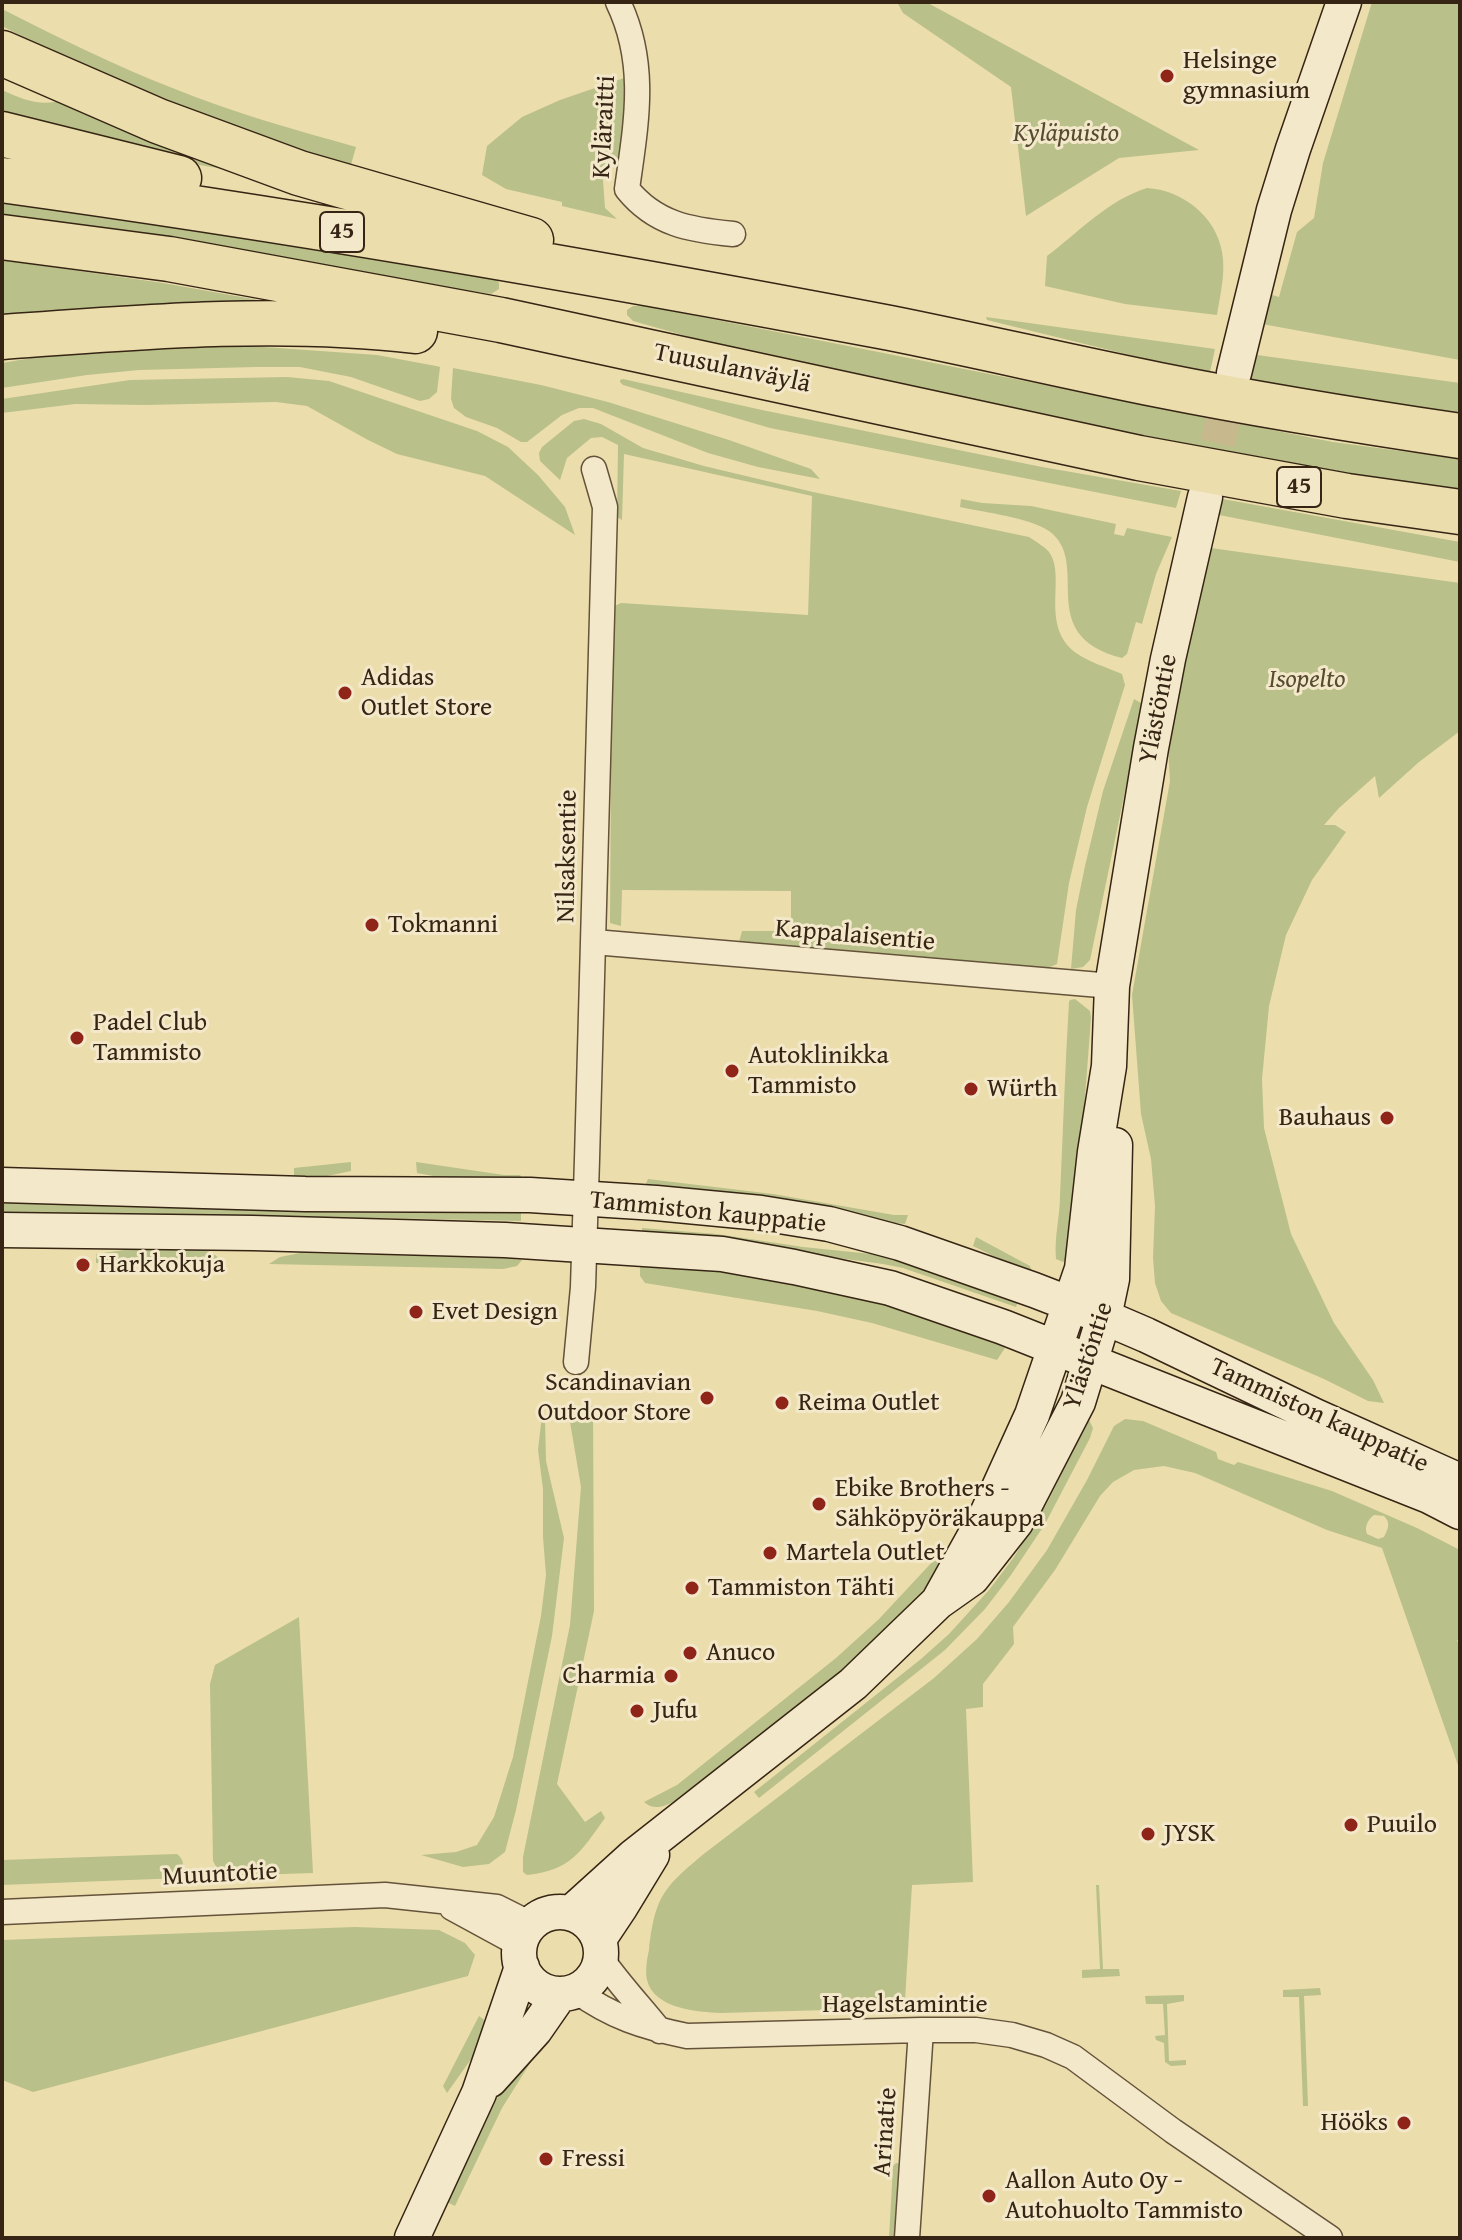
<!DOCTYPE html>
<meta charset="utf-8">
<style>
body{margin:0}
#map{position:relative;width:1462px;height:2240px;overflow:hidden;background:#ecddad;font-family:"Gentium Book Plus",serif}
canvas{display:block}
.frame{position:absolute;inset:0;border:4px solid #362514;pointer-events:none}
</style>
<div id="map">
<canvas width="1462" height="2240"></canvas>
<div class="frame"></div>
</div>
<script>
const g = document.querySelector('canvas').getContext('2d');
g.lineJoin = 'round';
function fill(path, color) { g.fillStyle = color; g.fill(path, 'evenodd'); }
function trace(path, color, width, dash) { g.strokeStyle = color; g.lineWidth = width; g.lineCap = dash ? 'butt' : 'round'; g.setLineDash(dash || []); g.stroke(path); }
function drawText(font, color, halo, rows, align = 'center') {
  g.font = font + ' "Gentium Book Plus",serif'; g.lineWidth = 6; g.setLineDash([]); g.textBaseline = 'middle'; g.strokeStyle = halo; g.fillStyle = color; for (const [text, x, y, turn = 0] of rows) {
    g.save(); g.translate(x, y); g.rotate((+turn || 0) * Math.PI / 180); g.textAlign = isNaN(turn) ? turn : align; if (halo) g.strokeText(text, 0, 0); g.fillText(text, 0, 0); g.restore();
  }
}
const green = new Path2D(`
 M 897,2 L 926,2 L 1199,150 L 1119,158 L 1026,216 L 1011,87 L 903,13 Z
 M 1372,2 L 1460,2 L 1460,360 L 1262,324 L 1269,294 L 1279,297 L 1297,232 L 1314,218 L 1323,163 Z
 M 2,9 C 59,38 116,66 175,89 C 234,113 296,130 356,147 L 350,168 L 189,112 L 62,57 L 2,26 Z
 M 627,77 L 621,153 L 603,180 L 605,208 L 617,219 L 562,206 L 562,202 L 506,189 L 482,175 L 487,146 L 522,117 L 560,100 Z
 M 2,90 C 22,99 38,106 60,101 L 234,171 L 102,148 L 2,122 Z
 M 1147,188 C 1182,190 1216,216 1222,252 C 1226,273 1220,295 1217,315 L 1125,304 L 1045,286 L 1047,256 C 1079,232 1108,200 1147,188 Z
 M 2,194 L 497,279 L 499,283 L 499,289 L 491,294 L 465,290 L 404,287 L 2,217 Z
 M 2,260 L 163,283 L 264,301 L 2,321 Z
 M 633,306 L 646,306 L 1333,442 L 1460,459 L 1460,497 L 1329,478 L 796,367 L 633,321 L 627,315 L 627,310 Z
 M 986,317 L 1215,349 L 1210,372 L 1154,361 L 987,320 Z
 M 236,345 L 377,355 L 436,366 L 440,367 L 437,392 L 429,399 L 420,401 L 351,377 L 300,367 L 256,367 L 139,370 L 87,375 L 2,388 L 2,363 L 49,355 Z
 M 1250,354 L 1460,383 L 1460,417 L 1327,397 L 1243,378 Z
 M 453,368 L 541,385 L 608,402 L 729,440 L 811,469 L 820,479 L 758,467 L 708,453 L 593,408 L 579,408 L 562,415 L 527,442 L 521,442 L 497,428 L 466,417 L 454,408 L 451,399 Z
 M 287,377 L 329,381 L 477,431 L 508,447 L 538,475 L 565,507 L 575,535 L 485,476 L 397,454 L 368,440 L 307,406 L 276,402 L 146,405 L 75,404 L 2,413 L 2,399 L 130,380 Z
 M 623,379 L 762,410 L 1042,467 L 1181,491 L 1176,508 L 770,428 L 623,385 L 620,382 L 620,380 Z
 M 584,419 L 601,424 L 643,448 L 704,466 L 813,492 L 1029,537 C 1036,542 1044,546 1049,552 C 1067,577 1039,625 1076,653 C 1089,662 1108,668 1122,674 L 1125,685 L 1087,807 L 1069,883 L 1057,964 L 1048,968 L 739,942 L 742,931 L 791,931 L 791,891 L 622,890 L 621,926 L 610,923 L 612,607 L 621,603 L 808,615 L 812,496 L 624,454 L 622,520 L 617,517 L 618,445 L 602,437 L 591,438 L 567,458 L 560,480 L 540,461 L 539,453 L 542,447 L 574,421 Z
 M 1217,498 L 1460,542 L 1460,562 L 1214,514 Z
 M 961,499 L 982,503 L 1031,506 L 1116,524 L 1114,534 L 1124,536 L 1127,528 L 1172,537 L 1156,574 L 1142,624 L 1136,622 L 1127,654 L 1122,658 C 1032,635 1093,563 1049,531 C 1031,518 983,512 960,507 Z
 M 1211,548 L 1460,583 L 1460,731 L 1419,762 L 1379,798 L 1375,776 L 1339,808 L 1324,825 L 1335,825 L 1346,832 L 1312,880 L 1286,935 L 1269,1006 L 1262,1079 L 1264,1128 L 1291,1234 L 1334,1323 L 1373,1380 L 1384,1403 L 1368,1401 L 1324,1379 L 1171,1313 L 1161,1301 L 1155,1283 L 1153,1258 L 1155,1206 L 1151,1159 L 1141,1114 L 1132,995 L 1170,781 L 1167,729 Z
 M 1134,699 L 1141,703 L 1139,724 L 1090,960 L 1083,967 L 1071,969 L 1076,910 L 1085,866 L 1103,791 Z
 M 1075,999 L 1090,1011 L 1091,1018 L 1075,1228 L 1067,1259 L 1063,1262 L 1056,1259 C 1054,1237 1060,1217 1060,1196 C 1063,1132 1065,1067 1069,1002 L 1070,1000 Z
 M 351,1162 L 351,1171 L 294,1183 L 294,1168 Z
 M 416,1162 L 504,1175 L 520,1175 L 523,1179 L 466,1182 L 417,1173 Z
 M 648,1179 L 773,1194 L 894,1215 L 908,1215 L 905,1224 L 858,1220 L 644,1188 Z
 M 2,1198 L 521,1211 L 521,1221 L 383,1218 L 296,1224 L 2,1218 Z
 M 642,1228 L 717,1234 L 803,1247 L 891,1256 L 1019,1298 L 1016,1307 L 903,1268 L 883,1264 L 727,1243 L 642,1236 Z
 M 976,1237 L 1030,1266 L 1031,1269 L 1030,1274 L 973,1246 Z
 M 153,1246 C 182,1246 203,1242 225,1263 L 96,1263 L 96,1254 Z
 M 300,1253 L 507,1258 L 522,1260 L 517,1266 L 503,1269 L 269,1264 L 280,1257 Z
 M 640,1263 C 714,1267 793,1279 865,1299 C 908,1312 951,1327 993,1342 L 1005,1348 L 997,1360 L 872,1323 L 817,1311 L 645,1283 L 640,1276 Z
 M 585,1406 L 593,1406 L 594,1611 L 557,1784 L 585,1822 L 601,1811 L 605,1818 C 581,1851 572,1870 527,1875 L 523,1872 L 523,1857 L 570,1625 L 581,1487 L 568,1410 Z
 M 542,1415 L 545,1418 L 546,1461 L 564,1538 L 552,1636 L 516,1810 L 505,1852 L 489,1864 L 463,1867 L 421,1855 L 456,1852 L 477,1845 L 494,1817 L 513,1757 L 541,1616 L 546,1575 L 543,1537 L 543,1489 L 538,1450 Z
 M 1125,1419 L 1143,1421 L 1216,1452 L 1218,1459 L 1234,1465 L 1238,1462 L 1332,1491 L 1417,1528 L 1460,1550 L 1460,1639 L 1457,1640 L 1460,1647 L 1460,1771 L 1382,1548 L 1327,1530 L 1195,1473 L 1164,1466 L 1134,1470 L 1113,1482 L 1100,1496 L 1055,1570 L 1013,1627 L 1014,1644 L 983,1684 L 983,1707 L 966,1709 L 973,1882 L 912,1885 L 905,2000 L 899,2008 L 721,2013 C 698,2012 654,2009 647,1980 C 645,1971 647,1959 649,1950 C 655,1896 664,1887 705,1853 L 934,1678 L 977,1639 L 1009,1602 L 1047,1550 L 1087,1480 L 1114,1426 ZM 1374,1515 L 1384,1516 C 1391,1523 1388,1529 1384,1537 L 1378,1539 L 1367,1534 C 1364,1527 1368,1519 1374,1515 Z
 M 1089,1420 L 1093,1428 L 1090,1438 L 1045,1524 L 1011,1575 L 985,1609 L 945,1650 L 759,1798 L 754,1792 L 921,1659 L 949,1634 L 989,1590 L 1014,1557 L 1046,1505 Z
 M 934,1560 L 940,1564 L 940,1570 L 925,1591 L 857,1660 L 678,1800 C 666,1805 655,1812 644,1802 L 677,1785 L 836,1658 L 879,1619 Z
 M 299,1617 L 313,1873 L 221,1876 L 213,1861 L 210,1684 L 215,1665 Z
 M 177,1854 C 185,1860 184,1868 181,1878 L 2,1885 L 2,1860 Z
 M 1096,1885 L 1099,1885 L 1103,1969 L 1119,1969 L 1120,1976 L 1082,1978 L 1082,1970 L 1100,1969 Z
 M 355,1927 L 439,1930 L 465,1943 L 475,1955 L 468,1976 L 33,2092 L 2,2080 L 2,1940 Z
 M 1320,1988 L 1321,1995 L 1304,1996 L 1308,2106 L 1303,2106 L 1299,1997 L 1283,1997 L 1283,1990 Z
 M 1184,1995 L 1184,2001 L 1167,2004 L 1169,2061 L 1186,2060 L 1186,2065 L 1171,2066 L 1165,2062 L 1164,2043 L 1156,2040 L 1155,2036 L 1165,2035 L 1163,2004 L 1146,2004 L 1145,1996 Z
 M 479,2016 L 491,2025 L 474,2055 L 447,2093 L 443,2086 Z
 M 537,2052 L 502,2108 L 455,2206 L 447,2202 L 500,2092 Z
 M 896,2163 L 900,2164 L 898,2238 L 889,2238 L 893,2166 Z`);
const secondaryTunnel = new Path2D(`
 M 1206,493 L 1233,377`);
const street = new Path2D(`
 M 618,2 C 648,64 636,124 627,189 C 655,224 690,230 733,234
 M 594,942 L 1112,986
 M 576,1362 L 583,1287 L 587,1159 L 605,507 L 594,469
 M 452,1908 L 520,1945
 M 2,1912 L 385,1895 L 497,1907 L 531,1924
 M 601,1958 C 619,1984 640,2006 660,2031
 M 576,1991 C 612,2017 643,2027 687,2036 L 921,2030 L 976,2030 L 1012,2035 L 1046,2045 L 1073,2057 L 1173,2131 L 1330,2238
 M 907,2238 L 921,2030`);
const secondary = new Path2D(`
 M 1234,373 L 1274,210 L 1293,149 L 1344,2
 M 2,1185 L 305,1194 L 530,1195 L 656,1203 L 761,1213 L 829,1224 L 900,1243 L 1034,1290 L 1104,1317 L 1146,1335 L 1317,1417 L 1460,1481
 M 2,1230 L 253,1233 L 505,1240 L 722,1254 L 794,1267 L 890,1288 L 1003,1327 L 1429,1496 L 1460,1512
 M 938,1602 L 987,1514 L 1032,1415 L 1082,1269 L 1095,1152 L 1109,1066 L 1112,986 L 1151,748 L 1168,659 L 1205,497
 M519 1953a41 41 0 1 1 82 0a41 41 0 1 1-82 0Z
 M 571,1913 L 634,1856 L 853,1684 L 938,1602 L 972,1578 L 1016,1522 L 1078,1402 L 1104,1317 L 1112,1279 L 1115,1145
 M 599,1939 L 621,1906 L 652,1855
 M 490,2080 L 535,2030 L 560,1994
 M 412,2238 L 479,2093 L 522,1967`);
const highway = new Path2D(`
 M 2,53 L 158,121 L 299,173 L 531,240
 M 2,134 L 179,178
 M 2,180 C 299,221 595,272 890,328 C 980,346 1069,367 1159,385 C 1259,405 1359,421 1460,436
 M 2,237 L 169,259 L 501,320 L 1139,458 L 1347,496 L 1460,512
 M 2,337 C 139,327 278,315 415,331`);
const markers = [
 [1167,76,8,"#8f2418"],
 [345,693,8,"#8f2418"],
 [372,925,8,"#8f2418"],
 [77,1038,8,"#8f2418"],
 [732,1071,8,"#8f2418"],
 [971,1089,8,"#8f2418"],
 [1387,1118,8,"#8f2418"],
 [83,1265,8,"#8f2418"],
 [416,1312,8,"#8f2418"],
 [707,1398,8,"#8f2418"],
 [782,1403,8,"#8f2418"],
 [819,1504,8,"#8f2418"],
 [770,1553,8,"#8f2418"],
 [692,1588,8,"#8f2418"],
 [690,1653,8,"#8f2418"],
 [671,1676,8,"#8f2418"],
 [637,1711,8,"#8f2418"],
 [1351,1825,8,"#8f2418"],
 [1148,1834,8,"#8f2418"],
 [1404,2123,8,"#8f2418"],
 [546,2159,8,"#8f2418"],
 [989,2196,8,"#8f2418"]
];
const shields = [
 [342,232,44],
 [1299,487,44]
];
const shieldNames = [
 ["45",342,232],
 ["45",1299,487]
];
const poiNames = [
 ["Helsinge",1183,61],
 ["gymnasium",1183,91],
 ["Adidas",361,678],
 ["Outlet Store",361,708],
 ["Tokmanni",388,925],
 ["Padel Club",93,1023],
 ["Tammisto",93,1053],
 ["Autoklinikka",748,1056],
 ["Tammisto",748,1086],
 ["Würth",987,1089],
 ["Bauhaus",1371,1118,"right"],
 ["Harkkokuja",99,1265],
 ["Evet Design",432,1312],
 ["Scandinavian",691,1383,"right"],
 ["Outdoor Store",691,1413,"right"],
 ["Reima Outlet",798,1403],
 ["Ebike Brothers -",835,1489],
 ["Sähköpyöräkauppa",835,1519],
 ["Martela Outlet",786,1553],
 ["Tammiston Tähti",708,1588],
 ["Anuco",706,1653],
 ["Charmia",655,1676,"right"],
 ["Jufu",653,1711],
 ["Puuilo",1367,1825],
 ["JYSK",1164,1834],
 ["Hööks",1388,2123,"right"],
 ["Fressi",562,2159],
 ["Aallon Auto Oy -",1005,2181],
 ["Autohuolto Tammisto",1005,2211]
];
const streetNames = [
 ["Kyläraitti",605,127,-87],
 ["Tuusulanväylä",732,369,12],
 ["Ylästöntie",1159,709,-79],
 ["Nilsaksentie",568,856,-89],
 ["Kappalaisentie",855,936,5],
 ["Tammiston kauppatie",708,1213,6],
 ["Ylästöntie",1089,1356,-72],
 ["Tammiston kauppatie",1319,1416,25],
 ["Muuntotie",220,1875,-3],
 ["Hagelstamintie",905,2005],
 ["Arinatie",886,2132,-86]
];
const parkNames = [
 ["Kyläpuisto",1066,134],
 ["Isopelto",1307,680]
];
fill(green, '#b9c089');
trace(secondaryTunnel, '#c8b88e', 34, [34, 17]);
trace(street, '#64533a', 27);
trace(secondary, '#362514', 37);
trace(highway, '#362514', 47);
trace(street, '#f3e9ca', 24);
trace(secondary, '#f3e9ca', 34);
trace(highway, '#ecddad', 44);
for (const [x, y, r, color] of markers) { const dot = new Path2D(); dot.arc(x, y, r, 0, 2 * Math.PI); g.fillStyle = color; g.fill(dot); trace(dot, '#f3e9ca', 3); }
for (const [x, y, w] of shields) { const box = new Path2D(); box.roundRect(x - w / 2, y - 20, w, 40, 6); g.fillStyle = '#f3e9ca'; g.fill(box); trace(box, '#362514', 2); }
drawText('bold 24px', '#362514', null, shieldNames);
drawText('26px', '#362514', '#f3e9ca', poiNames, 'left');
drawText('26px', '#362514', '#f3e9ca', streetNames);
drawText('italic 26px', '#574c31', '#f3e9ca', parkNames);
</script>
